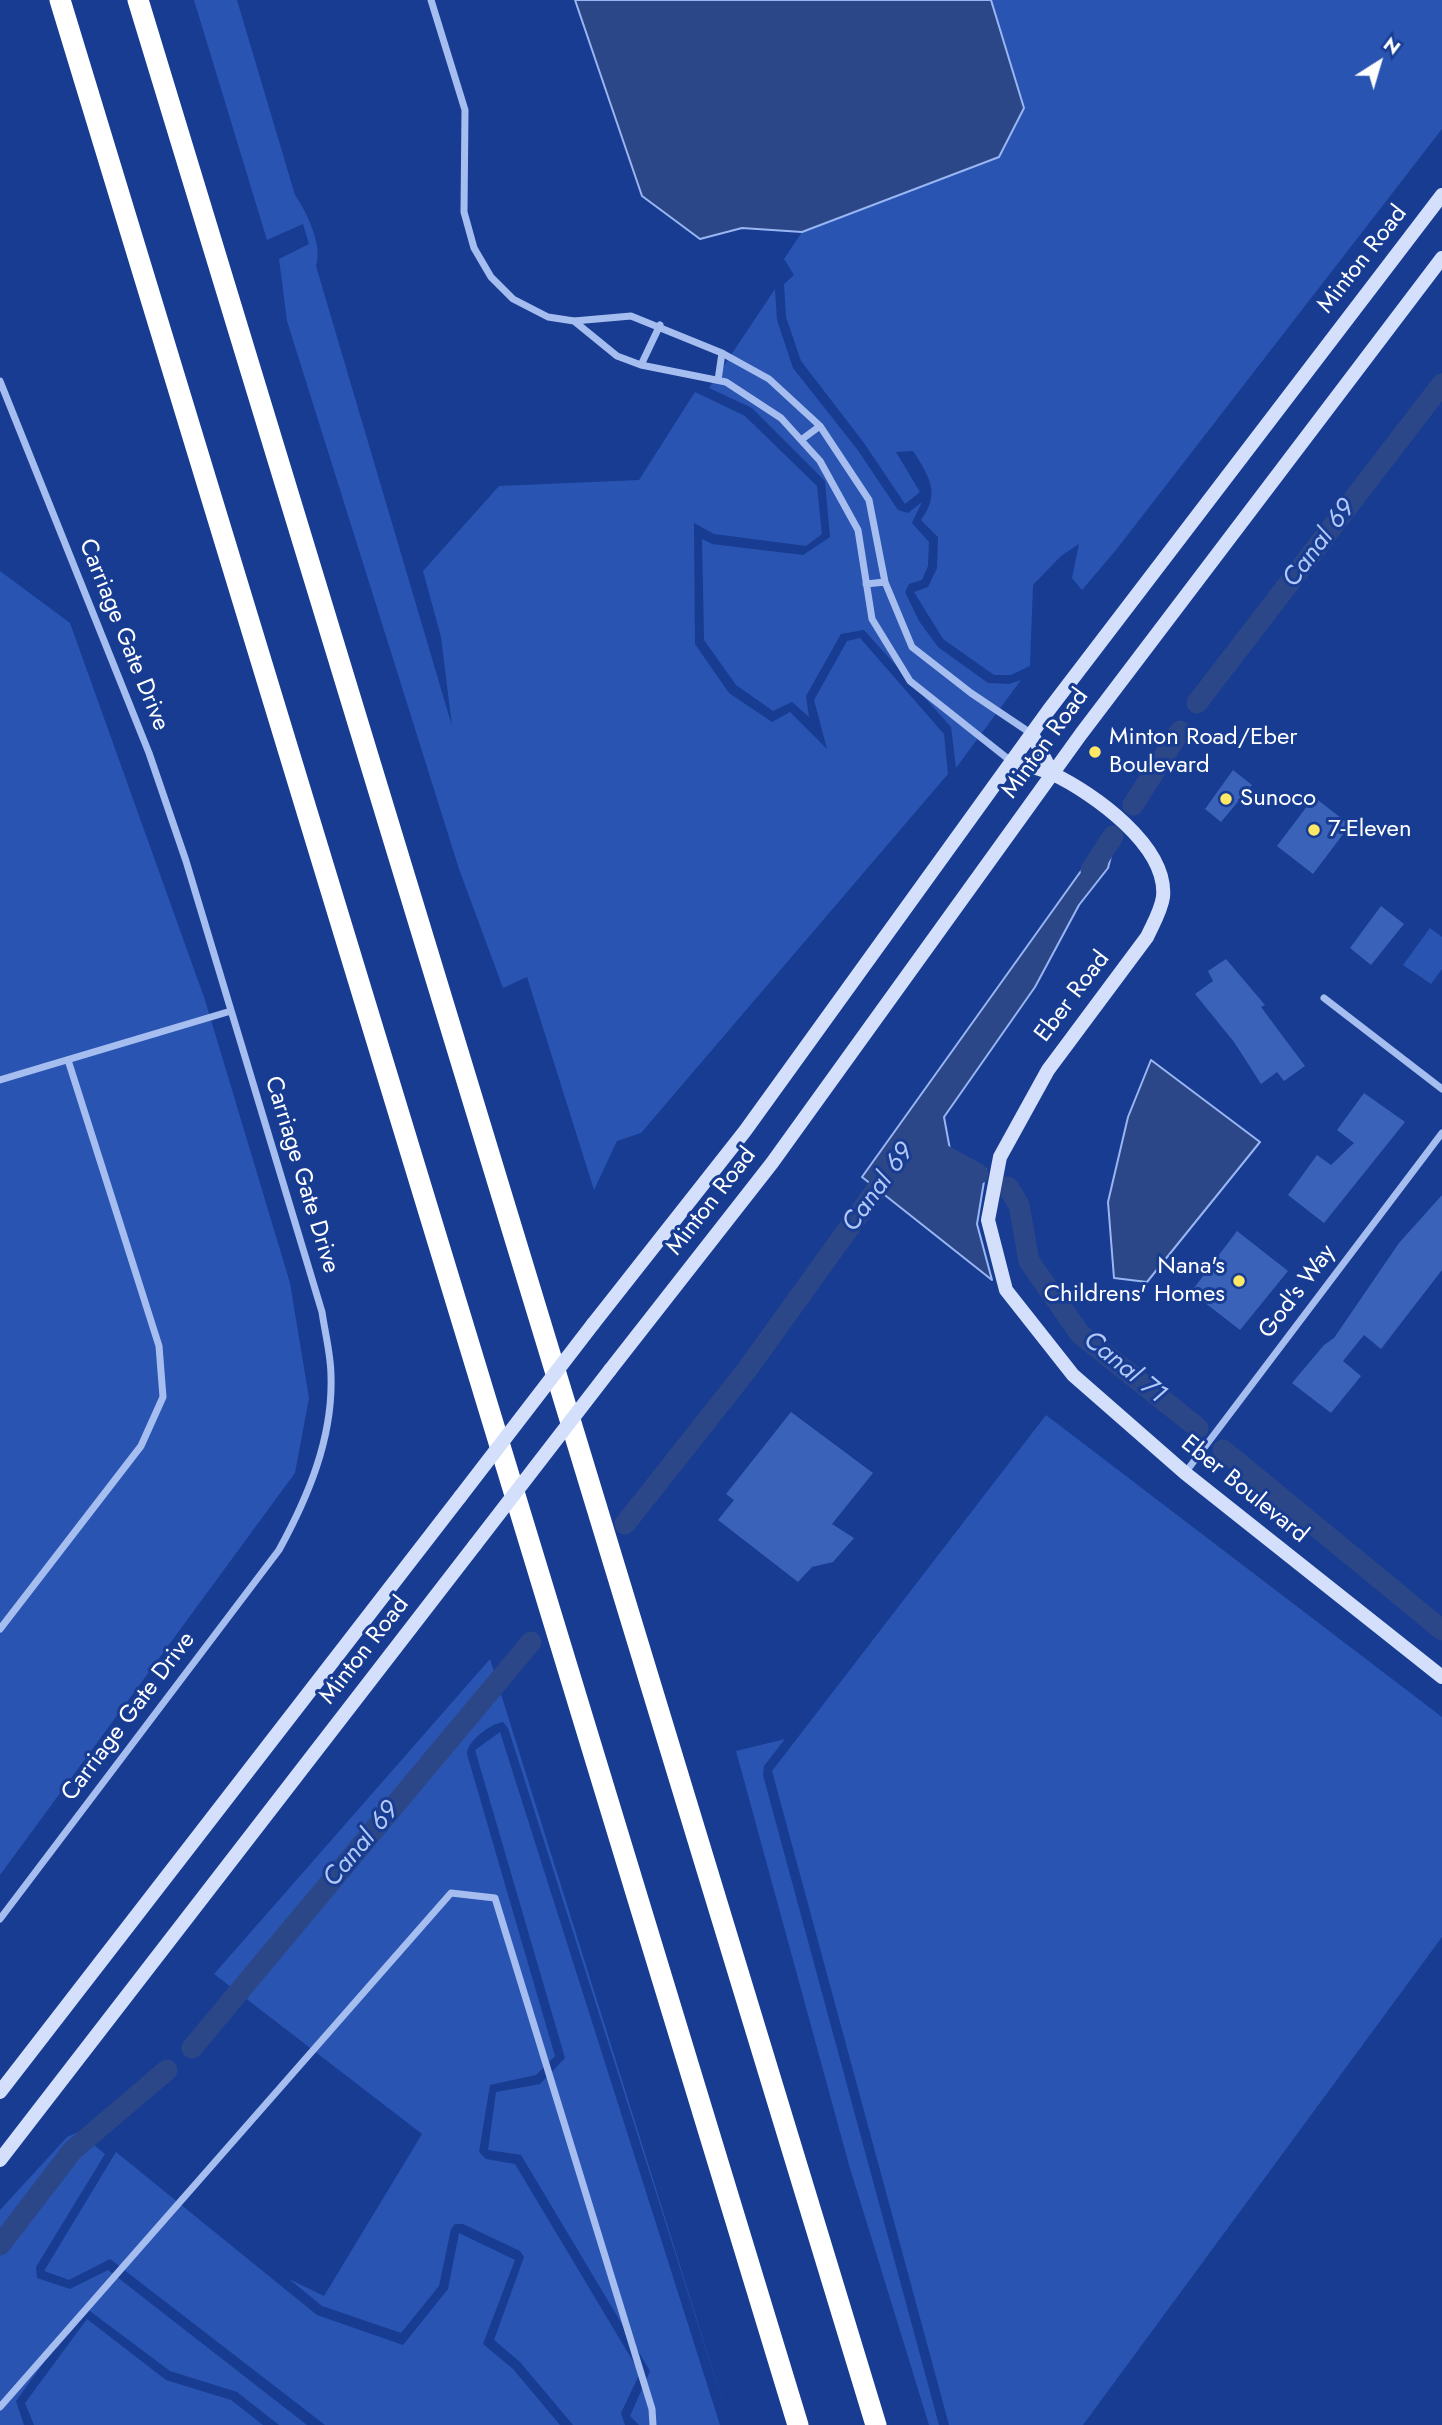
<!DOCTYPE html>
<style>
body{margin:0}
#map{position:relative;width:1442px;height:2425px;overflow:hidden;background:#173c92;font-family:Jost,sans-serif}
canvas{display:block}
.north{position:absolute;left:1344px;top:28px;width:70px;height:70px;-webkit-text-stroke:5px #173c92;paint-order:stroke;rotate:37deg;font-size:19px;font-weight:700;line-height:28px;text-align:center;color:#fff}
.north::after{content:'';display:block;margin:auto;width:24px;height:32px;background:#fff;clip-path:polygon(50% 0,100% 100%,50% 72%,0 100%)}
</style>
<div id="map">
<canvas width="1442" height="2425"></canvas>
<div class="north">N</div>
</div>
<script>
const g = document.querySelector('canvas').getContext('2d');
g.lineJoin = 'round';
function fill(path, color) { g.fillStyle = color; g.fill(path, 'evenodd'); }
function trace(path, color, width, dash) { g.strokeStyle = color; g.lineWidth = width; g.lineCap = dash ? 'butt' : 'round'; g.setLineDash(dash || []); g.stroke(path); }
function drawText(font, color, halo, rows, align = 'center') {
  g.font = font + ' Jost,sans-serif'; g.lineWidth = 6; g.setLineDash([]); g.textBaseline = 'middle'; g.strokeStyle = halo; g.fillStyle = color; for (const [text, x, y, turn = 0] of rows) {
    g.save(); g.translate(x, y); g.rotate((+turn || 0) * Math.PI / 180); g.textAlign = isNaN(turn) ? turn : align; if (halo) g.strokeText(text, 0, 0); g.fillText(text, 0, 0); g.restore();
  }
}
const green = new Path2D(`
 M 194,0 L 237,0 L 295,195 C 307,212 323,246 316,266 L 452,726 L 441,637 L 423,571 L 499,486 L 639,480 L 695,392 L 745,416 L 817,486 L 822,534 L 806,546 L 714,534 L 694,523 L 695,644 L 729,693 L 772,722 L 790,712 L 827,749 L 814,700 L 847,641 L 860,638 L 944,734 L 948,774 L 641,1133 L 617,1141 L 594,1190 L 527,977 L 503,988 L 459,869 L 287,321 L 279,259 L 309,244 L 303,224 L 267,240 Z
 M 991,0 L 1442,0 L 1442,129 L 1116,550 L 1082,590 L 1072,578 L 1079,544 L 1061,556 L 1033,585 L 1030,666 L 1011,675 L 994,675 L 943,639 L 914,592 L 928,587 L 937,568 L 938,537 L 921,520 C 941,493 929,476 913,451 L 896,452 L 920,492 L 905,504 L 864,443 L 801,361 L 786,317 L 784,284 L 794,275 L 784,259 L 802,232 L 848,213 L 1003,41 Z
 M 775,289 L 777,320 L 793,368 L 857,449 L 898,510 L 908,513 L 922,502 L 912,523 L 929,542 L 928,566 L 922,580 L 909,584 L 905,592 L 919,621 L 938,647 L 988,683 L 1009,684 L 1021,680 L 956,768 L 951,727 L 864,630 L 841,634 L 806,696 L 809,717 L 792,702 L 773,711 L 736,685 L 704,640 L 702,539 L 712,544 L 803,555 L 830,537 L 825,481 L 752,408 L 709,388 Z
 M 0,571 L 70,623 L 205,1000 L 290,1283 L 309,1398 L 295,1473 L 0,1875 Z
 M 1430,928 L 1442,937 L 1442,969 L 1431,984 L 1403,965 Z
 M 1046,1415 L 1442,1717 L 1442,1937 L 1083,2425 L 949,2425 L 772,1771 Z
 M 490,1659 L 730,2425 L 508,1728 L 503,1722 C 490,1724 467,1741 467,1754 L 555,2056 L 536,2075 L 490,2085 L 479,2152 L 486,2159 L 515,2164 L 640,2373 L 621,2413 L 625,2425 L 573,2425 L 520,2362 L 494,2340 L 524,2257 L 520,2251 L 463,2224 L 455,2224 L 451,2229 L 439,2286 L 401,2333 L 322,2306 L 289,2279 L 324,2296 L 422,2134 L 214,1974 Z
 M 500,1732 L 720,2425 L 639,2425 L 630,2416 L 650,2371 L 521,2155 L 488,2150 L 496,2092 L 540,2084 L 565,2058 L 475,1750 Z
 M 785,1739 L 764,1766 L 763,1775 L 939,2425 L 929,2425 L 849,2165 L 736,1751 Z
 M 78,2132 L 105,2154 L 36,2267 L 37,2278 L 70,2289 L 108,2270 L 307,2425 L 279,2425 L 237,2392 L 170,2371 L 87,2309 L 81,2311 L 16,2401 L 24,2425 L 0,2425 L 0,2210 L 67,2137 Z
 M 116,2152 L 317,2315 L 403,2345 L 448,2289 L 459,2233 L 515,2260 L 483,2344 L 513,2369 L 560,2425 L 325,2425 L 110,2259 L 69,2280 L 44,2271 Z
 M 87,2319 L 166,2380 L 231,2400 L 263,2425 L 34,2425 L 25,2403 Z`);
const water = new Path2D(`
 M 575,0 L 991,0 L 1024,108 L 999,157 L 802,232 L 742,228 L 700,239 L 642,196 Z
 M 1101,843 L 1112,852 L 1108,868 L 1079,905 L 1035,987 L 944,1117 L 951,1155 L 960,1168 L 986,1169 L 977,1224 L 992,1280 L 862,1177 Z
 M 1151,1060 L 1260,1142 L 1147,1282 L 1114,1278 L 1108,1202 L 1128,1117 Z`);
const canal = new Path2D(`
 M 1197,703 L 1442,384
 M 1133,805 L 1180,731
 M 1091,870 L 1113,836
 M 932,1149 L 978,1174
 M 1008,1187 L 1019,1205 L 1029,1261 L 1080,1334 L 1198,1428
 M 1223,1450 L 1442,1630
 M 625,1524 L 746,1371 L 892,1168
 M 192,2048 L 531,1642
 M 0,2245 L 72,2151 L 167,2070`);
const building = new Path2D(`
 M 1233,770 L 1252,785 L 1221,822 L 1205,809 Z
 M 1314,797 L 1350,825 L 1313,874 L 1277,846 Z
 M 1381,906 L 1404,924 L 1371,965 L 1350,948 Z
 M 1226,959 L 1265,1005 L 1261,1007 L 1305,1066 L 1284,1081 L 1277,1072 L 1261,1084 L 1234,1042 L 1195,994 L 1213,981 L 1208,971 Z
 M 1364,1093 L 1405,1122 L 1324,1223 L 1288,1195 L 1317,1155 L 1331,1165 L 1354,1143 L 1337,1130 Z
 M 1442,1195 L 1442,1270 L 1381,1349 L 1364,1335 L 1343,1361 L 1361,1376 L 1331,1413 L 1292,1383 L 1324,1345 L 1334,1338 L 1399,1243 Z
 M 1237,1231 L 1288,1271 L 1240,1330 L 1191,1292 Z
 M 791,1412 L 873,1473 L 832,1524 L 854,1538 L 833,1562 L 812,1567 L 798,1582 L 718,1520 L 734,1500 L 726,1494 Z`);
const street = new Path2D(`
 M 431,0 L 465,110 L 464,212 L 474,248 L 491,277 L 513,299 L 548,317 L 574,321 L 631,316 L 722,353 L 769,379 L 820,426 L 869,500 L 885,582 L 912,647 L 971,693 L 1032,734
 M 574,321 L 617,356 L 641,365 L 726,382 L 781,418 L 820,461 L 858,530 L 872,619 L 910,681 L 1012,762
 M 641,365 L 660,325
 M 718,380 L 722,353
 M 0,381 L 149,753 L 186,861 L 322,1312 C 325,1333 331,1355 331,1376 C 333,1438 308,1497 279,1550 L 0,1919
 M 801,440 L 820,426
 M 866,584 L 885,582
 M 1324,998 L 1442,1089
 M 0,1080 L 231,1011
 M 1185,1473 L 1442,1133
 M 0,1629 L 141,1446 L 163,1397 L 159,1346 L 68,1060
 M 0,2407 L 451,1893 L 495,1898 L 652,2409 L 653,2425`);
const secondary = new Path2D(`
 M 1032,734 L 1052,773
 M 1012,762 C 1025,765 1041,768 1053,774 C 1093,793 1168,846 1163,897 C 1161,911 1153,924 1147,937 L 1048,1070 L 1000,1157 L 988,1220 L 1006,1290 L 1073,1375 L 1185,1473 L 1442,1677
 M 593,1324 L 745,1131 L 1048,711 L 1442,195
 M 610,1370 L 772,1163 L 1081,734 L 1442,258
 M 0,2092 L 460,1497
 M 0,2160 L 475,1545`);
const highway = new Path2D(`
 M 60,0 L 798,2425
 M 138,0 L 876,2425`);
const secondaryBridge = new Path2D(`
 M 460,1497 L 593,1324
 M 475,1545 L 610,1370`);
const markers = [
 [1095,752,7,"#ffe865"],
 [1226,799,7,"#ffe865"],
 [1314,830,7,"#ffe865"],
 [1239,1281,7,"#ffe865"]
];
const streetNames = [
 ["Minton Road",1363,260,-52],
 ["Carriage Gate Drive",123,635,68],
 ["Minton Road",1046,744,-54],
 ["Eber Road",1073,997,-53],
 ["Carriage Gate Drive",301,1175,73],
 ["Minton Road",712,1202,-52],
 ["God's Way",1298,1292,-53],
 ["Eber Boulevard",1244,1490,39],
 ["Minton Road",365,1651,-52],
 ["Carriage Gate Drive",129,1717,-53]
];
const poiNames = [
 ["Minton Road/Eber",1109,738],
 ["Boulevard",1109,766],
 ["Sunoco",1240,799],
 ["7-Eleven",1328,830],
 ["Nana's",1225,1267,"right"],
 ["Childrens' Homes",1225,1295,"right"]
];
const waterNames = [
 ["Canal 69",1320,544,-53],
 ["Canal 69",879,1188,-54],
 ["Canal 71",1124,1368,39],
 ["Canal 69",362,1845,-50]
];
fill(green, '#2954b1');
fill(water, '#2c4788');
trace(water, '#99b6f3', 2);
trace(canal, '#2c4788', 21);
fill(building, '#3b62b9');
trace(street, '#a6bdf0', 7);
trace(secondary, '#d4e0fb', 14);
trace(highway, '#fff', 21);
trace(secondaryBridge, '#d4e0fb', 14);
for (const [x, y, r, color] of markers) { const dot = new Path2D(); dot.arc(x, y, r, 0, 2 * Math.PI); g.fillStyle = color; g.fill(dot); trace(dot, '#173c92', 2.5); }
drawText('24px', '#fff', '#173c92', streetNames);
drawText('24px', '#fff', '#173c92', poiNames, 'left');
drawText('italic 26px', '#b2c8f7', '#173c92', waterNames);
</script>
